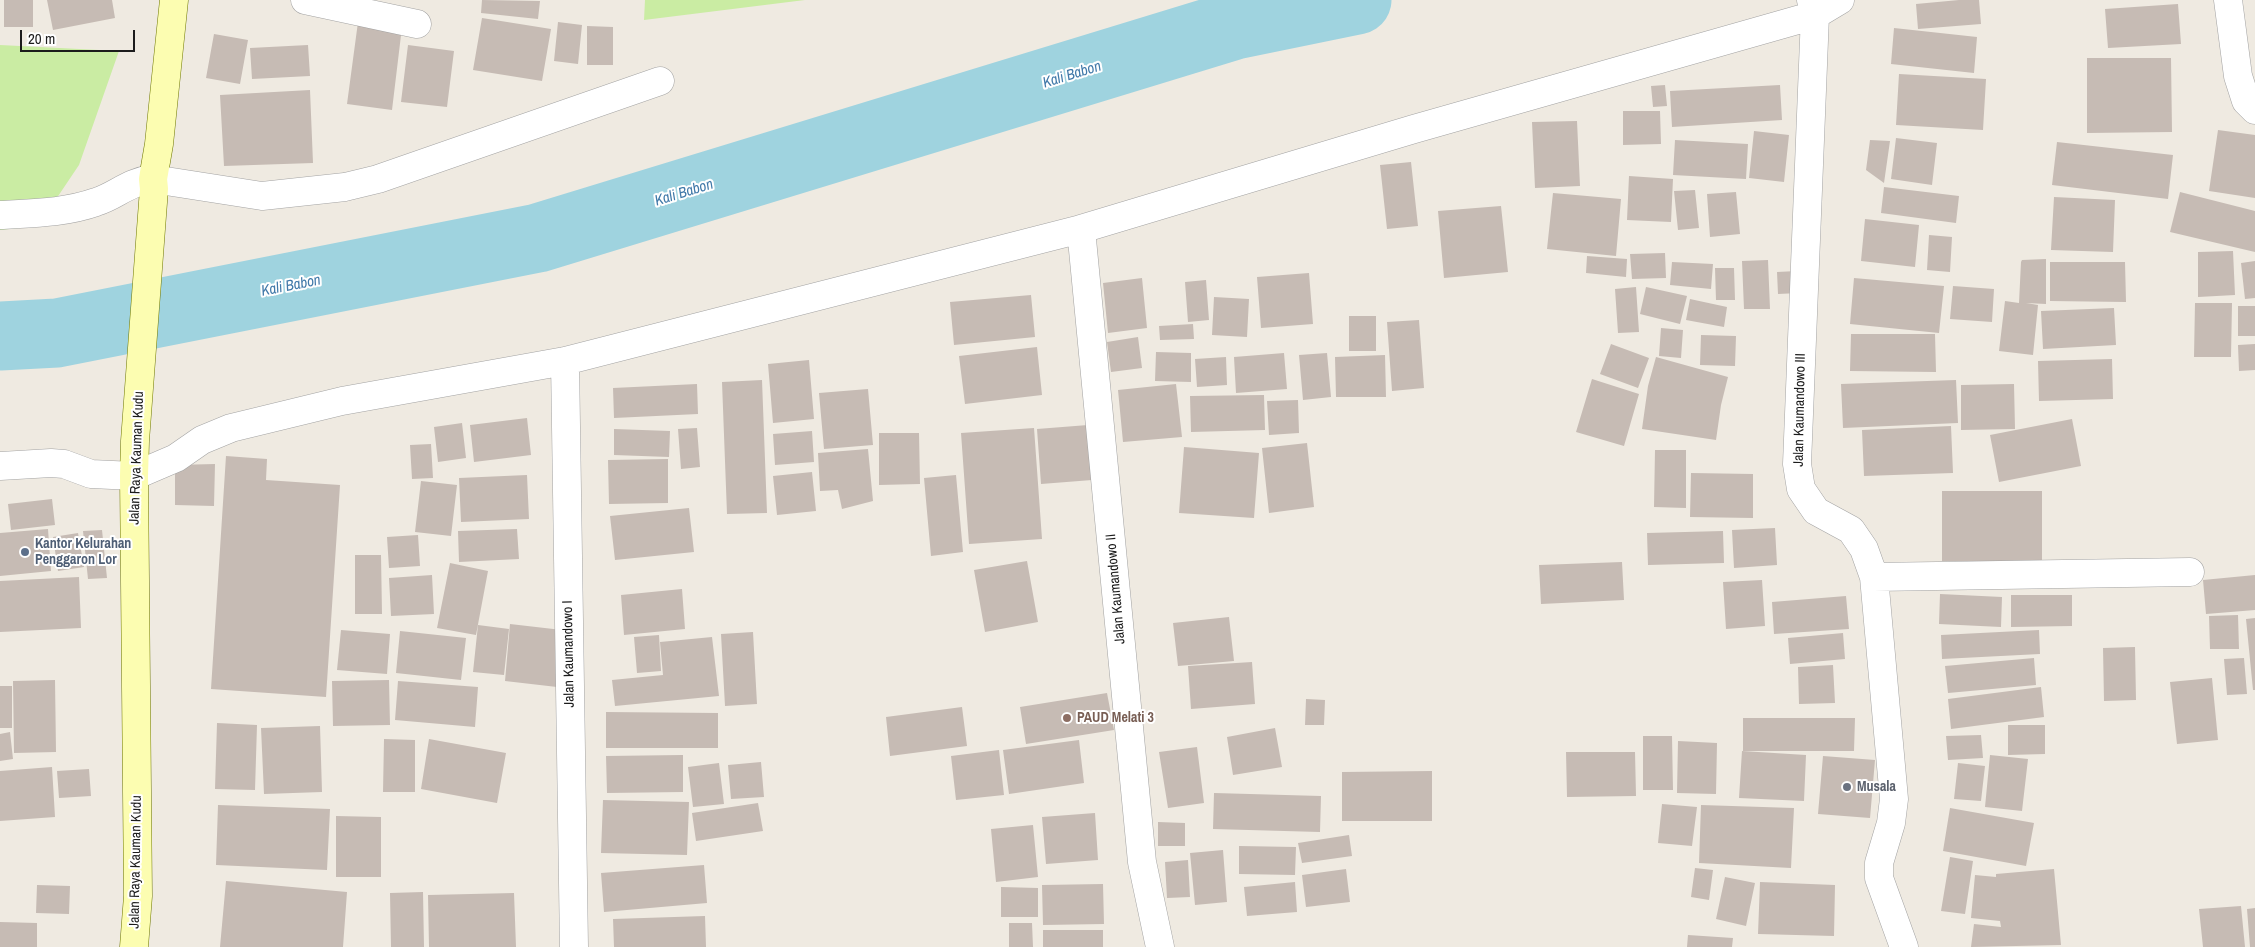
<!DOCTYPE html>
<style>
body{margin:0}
#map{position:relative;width:2255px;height:947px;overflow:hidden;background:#efeae1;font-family:"Archivo Narrow",sans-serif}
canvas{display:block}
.scale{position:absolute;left:20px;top:30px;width:115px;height:22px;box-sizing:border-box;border:2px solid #1c1c1c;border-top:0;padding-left:6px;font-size:15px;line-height:18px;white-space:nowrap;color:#1c1c1c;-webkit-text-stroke:4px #fff;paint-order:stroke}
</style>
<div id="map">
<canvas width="2255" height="947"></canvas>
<div class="scale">20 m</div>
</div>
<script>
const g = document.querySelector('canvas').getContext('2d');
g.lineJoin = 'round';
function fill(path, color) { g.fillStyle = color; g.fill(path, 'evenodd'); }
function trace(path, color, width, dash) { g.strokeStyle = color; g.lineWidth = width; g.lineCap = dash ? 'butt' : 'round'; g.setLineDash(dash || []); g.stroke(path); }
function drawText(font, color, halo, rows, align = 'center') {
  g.font = font + ' "Archivo Narrow",sans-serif'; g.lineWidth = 4; g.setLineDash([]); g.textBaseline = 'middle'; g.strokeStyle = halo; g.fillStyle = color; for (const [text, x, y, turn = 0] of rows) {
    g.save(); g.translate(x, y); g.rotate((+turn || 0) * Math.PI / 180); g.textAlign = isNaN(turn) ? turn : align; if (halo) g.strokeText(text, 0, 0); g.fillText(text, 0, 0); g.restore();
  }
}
const grass = new Path2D(`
 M 645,0 L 805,0 L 644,20 Z
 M 0,45 L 119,51 L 79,165 L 38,226 L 0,230 Z`);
const river = new Path2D(`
 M 0,336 L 57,333 L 538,238 L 1235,25 L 1357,0`);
const building = new Path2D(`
 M 4,0 L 33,0 L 33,27 L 4,27 Z
 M 47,0 L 112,0 L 115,18 L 53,30 Z
 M 482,0 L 540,1 L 538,19 L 481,13 Z
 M 1959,0 L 1979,0 L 1981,24 L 1918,29 L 1916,4 Z
 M 2178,4 L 2181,44 L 2108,48 L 2105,9 Z
 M 482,18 L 551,29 L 542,81 L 473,70 Z
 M 358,22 L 402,27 L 392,110 L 347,104 Z
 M 558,22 L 582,25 L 578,64 L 554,61 Z
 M 587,26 L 613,27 L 613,65 L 587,65 Z
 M 1894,28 L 1977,37 L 1974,73 L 1891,64 Z
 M 214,34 L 248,40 L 240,84 L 206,78 Z
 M 308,45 L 310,76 L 252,79 L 250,48 Z
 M 408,45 L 454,51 L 447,107 L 401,102 Z
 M 2087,58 L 2171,58 L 2172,132 L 2087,133 Z
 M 1899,74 L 1986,79 L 1983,130 L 1896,125 Z
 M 1665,85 L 1667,106 L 1653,107 L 1651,86 Z
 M 1780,85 L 1782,120 L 1672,127 L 1670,91 Z
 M 310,90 L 313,163 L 224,166 L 220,95 Z
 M 1623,111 L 1660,111 L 1661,144 L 1623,145 Z
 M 1577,121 L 1580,186 L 1535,188 L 1532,122 Z
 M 2218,130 L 2255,135 L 2255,198 L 2209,191 Z
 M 1754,131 L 1789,135 L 1784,182 L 1749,178 Z
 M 1896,138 L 1937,143 L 1932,185 L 1891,179 Z
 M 1675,140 L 1748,144 L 1746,179 L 1673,175 Z
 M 1870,140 L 1890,141 L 1884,183 L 1866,170 Z
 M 2057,142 L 2173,155 L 2168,199 L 2052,185 Z
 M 1411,162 L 1418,226 L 1387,229 L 1380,165 Z
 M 1629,176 L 1673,179 L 1671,222 L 1627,220 Z
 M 1884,187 L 1959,196 L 1956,223 L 1881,213 Z
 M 1695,190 L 1699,228 L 1678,230 L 1674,191 Z
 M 1736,192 L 1740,234 L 1710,237 L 1707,194 Z
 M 2180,192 L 2255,211 L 2255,252 L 2170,232 Z
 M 1553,193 L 1621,199 L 1616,256 L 1547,249 Z
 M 2054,197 L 2115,200 L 2113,252 L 2051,250 Z
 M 1501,206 L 1508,272 L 1444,278 L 1438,211 Z
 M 1865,219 L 1919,225 L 1915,267 L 1861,261 Z
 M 1929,235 L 1952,237 L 1950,272 L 1927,270 Z
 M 2233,251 L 2235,295 L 2198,297 L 2198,252 Z
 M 1665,253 L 1666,278 L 1632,279 L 1630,254 Z
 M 1587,256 L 1627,259 L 1626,277 L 1586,273 Z
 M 2046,259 L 2046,304 L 2026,303 L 2038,305 L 2033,355 L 1999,351 L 2005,301 L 2019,303 L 2021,262 L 2022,260 Z
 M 1768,260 L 1770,309 L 1744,309 L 1742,261 Z
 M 2255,261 L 2255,298 L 2245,299 L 2241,263 Z
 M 1672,262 L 1713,264 L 1711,289 L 1670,285 Z
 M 2050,262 L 2125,262 L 2126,302 L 2050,301 Z
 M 1715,268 L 1734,268 L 1735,300 L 1716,300 Z
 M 1797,271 L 1799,293 L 1778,294 L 1777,272 Z
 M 1309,273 L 1313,324 L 1261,328 L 1257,277 Z
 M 1142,278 L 1147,328 L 1108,333 L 1103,283 Z
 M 1854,278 L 1944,286 L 1939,333 L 1850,324 Z
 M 1206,280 L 1209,320 L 1188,322 L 1185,282 Z
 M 1953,286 L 1994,289 L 1992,322 L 1950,319 Z
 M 1636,287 L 1639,332 L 1618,333 L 1615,289 Z
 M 1646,287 L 1687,296 L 1680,324 L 1640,314 Z
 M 1031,295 L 1035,337 L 954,345 L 950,302 Z
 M 1214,297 L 1249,299 L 1247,337 L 1212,335 Z
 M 1690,299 L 1727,307 L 1724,327 L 1686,320 Z
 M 2195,303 L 2232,303 L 2231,357 L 2194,357 Z
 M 2238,306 L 2255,306 L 2255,336 L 2238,336 Z
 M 2114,308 L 2116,345 L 2043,349 L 2041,311 Z
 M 1349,316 L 1376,316 L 1376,351 L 1349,351 Z
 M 1419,320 L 1424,388 L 1392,391 L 1387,322 Z
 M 1193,324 L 1194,339 L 1160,340 L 1159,326 Z
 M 1661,328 L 1683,330 L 1681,358 L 1659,356 Z
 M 1851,334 L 1935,334 L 1936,372 L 1850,371 Z
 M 1701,335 L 1736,336 L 1735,366 L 1700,365 Z
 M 1138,337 L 1142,368 L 1111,372 L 1107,342 Z
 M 1611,344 L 1649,358 L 1638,388 L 1600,374 Z
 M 2255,344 L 2255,370 L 2239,371 L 2238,345 Z
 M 1037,347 L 1042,395 L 965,404 L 959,356 Z
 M 1156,352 L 1191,353 L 1191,382 L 1155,381 Z
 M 1284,353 L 1287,389 L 1236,393 L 1234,357 Z
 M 1327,353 L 1331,397 L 1303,400 L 1299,355 Z
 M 1385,355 L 1386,397 L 1336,397 L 1335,357 Z
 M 1226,357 L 1227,385 L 1197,387 L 1195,359 Z
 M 1656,357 L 1728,377 L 1721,405 L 1716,440 L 1642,429 L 1648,386 Z
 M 2112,359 L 2113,399 L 2039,401 L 2038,361 Z
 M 809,360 L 814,419 L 773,423 L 768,364 Z
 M 1592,379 L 1639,394 L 1624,446 L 1576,432 Z
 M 762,380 L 767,513 L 727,514 L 722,382 Z
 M 1956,380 L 1958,423 L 1843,428 L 1841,384 Z
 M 697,384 L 698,414 L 614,418 L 613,388 Z
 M 1176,384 L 1182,437 L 1123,442 L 1118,390 Z
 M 2014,384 L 2015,429 L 1961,430 L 1961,385 Z
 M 868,389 L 873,445 L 824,449 L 819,393 Z
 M 1264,395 L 1265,430 L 1191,432 L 1190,396 Z
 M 1298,400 L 1299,433 L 1269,435 L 1267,401 Z
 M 527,418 L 531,455 L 474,462 L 470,425 Z
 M 2072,419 L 2081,466 L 1999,482 L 1990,435 Z
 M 462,423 L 466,458 L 438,462 L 434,427 Z
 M 1088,425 L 1092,480 L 1041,484 L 1037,429 Z
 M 1951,426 L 1953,473 L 1864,476 L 1862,430 Z
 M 697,428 L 700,467 L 681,469 L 678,429 Z
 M 1034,428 L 1042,539 L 969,544 L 961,433 Z
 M 614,429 L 670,431 L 669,457 L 614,455 Z
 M 812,431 L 814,462 L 775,465 L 773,434 Z
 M 879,433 L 919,433 L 920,484 L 879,485 Z
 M 1307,443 L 1314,507 L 1269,513 L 1262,448 Z
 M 431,444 L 433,478 L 412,479 L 410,445 Z
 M 1184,447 L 1259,453 L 1254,518 L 1179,513 Z
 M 868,449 L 873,501 L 842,509 L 838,490 L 820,491 L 818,453 Z
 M 1655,450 L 1686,450 L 1686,508 L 1654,507 Z
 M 226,456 L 267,459 L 266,480 L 340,485 L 326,697 L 211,689 Z
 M 668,459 L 668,503 L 609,504 L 608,460 Z
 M 215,464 L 214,506 L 175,505 L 175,465 Z
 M 812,472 L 816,511 L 777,515 L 773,476 Z
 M 1691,473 L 1753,474 L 1753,518 L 1690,517 Z
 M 527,475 L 529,519 L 461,522 L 459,478 Z
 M 956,475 L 963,552 L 931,556 L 924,478 Z
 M 421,481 L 457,485 L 451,536 L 415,532 Z
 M 1942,491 L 2042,491 L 2042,561 L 1942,561 Z
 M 52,499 L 55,525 L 11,530 L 8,504 Z
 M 689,508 L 694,552 L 615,560 L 610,516 Z
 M 1775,528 L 1777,565 L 1734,568 L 1732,530 Z
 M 48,529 L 51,571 L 0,576 L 0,533 Z
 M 517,529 L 519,559 L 459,562 L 458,531 Z
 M 102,530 L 107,578 L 88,579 L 83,531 Z
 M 1723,531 L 1724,563 L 1648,565 L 1647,533 Z
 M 78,533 L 84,567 L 58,571 L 53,537 Z
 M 418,535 L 420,566 L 389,568 L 387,537 Z
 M 355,555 L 381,555 L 382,614 L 355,614 Z
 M 1027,561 L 1038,622 L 985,632 L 974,570 Z
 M 1622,562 L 1624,600 L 1541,604 L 1539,565 Z
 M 450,563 L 488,571 L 476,635 L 437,628 Z
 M 432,575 L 434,614 L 391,616 L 389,578 Z
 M 2255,575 L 2255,610 L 2206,614 L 2203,580 Z
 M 79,577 L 81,628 L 0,632 L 0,581 Z
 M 1762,580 L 1765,626 L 1726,629 L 1723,582 Z
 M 682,589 L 685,629 L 624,635 L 621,595 Z
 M 1940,594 L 2002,597 L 2001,627 L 1939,624 Z
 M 2011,595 L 2072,595 L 2072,626 L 2011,627 Z
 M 1846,596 L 1849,629 L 1774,634 L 1772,602 Z
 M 2238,615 L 2239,649 L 2210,649 L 2209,616 Z
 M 1229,617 L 1234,661 L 1178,666 L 1173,623 Z
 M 2255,618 L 2255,690 L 2253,690 L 2246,619 Z
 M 510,624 L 562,630 L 557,687 L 505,681 Z
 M 478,625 L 509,629 L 504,675 L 473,672 Z
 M 341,630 L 390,634 L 387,674 L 337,670 Z
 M 2039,630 L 2040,654 L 1942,659 L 1941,635 Z
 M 400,631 L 466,638 L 461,680 L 396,673 Z
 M 753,632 L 757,704 L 725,706 L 721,634 Z
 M 1843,633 L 1845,659 L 1790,664 L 1788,638 Z
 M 659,635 L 661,671 L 637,673 L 634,637 Z
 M 712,637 L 719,696 L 615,706 L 612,680 L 663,675 L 660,642 Z
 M 2135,647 L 2136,700 L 2104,701 L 2103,648 Z
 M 2034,658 L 2036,685 L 1948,693 L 1945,666 Z
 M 2244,658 L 2247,694 L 2227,695 L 2224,659 Z
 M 1252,662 L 1255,704 L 1191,709 L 1188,666 Z
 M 1833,665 L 1835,703 L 1799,704 L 1798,667 Z
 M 2212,678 L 2218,740 L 2177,744 L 2170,682 Z
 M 55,680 L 56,752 L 14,753 L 13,681 Z
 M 389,680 L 390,725 L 333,726 L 332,681 Z
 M 398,681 L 478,687 L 475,727 L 395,720 Z
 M 0,686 L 12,686 L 12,728 L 0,728 Z
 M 2041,687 L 2044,717 L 1951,729 L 1948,699 Z
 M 1107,693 L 1114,730 L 1026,744 L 1020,707 Z
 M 1306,699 L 1325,700 L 1324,725 L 1305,725 Z
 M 962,707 L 967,746 L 890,756 L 886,717 Z
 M 606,712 L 718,713 L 718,748 L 606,748 Z
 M 1743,718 L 1855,718 L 1854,751 L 1743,751 Z
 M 217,723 L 257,725 L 255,790 L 215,789 Z
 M 2008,725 L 2045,725 L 2045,754 L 2008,755 Z
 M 320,726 L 322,792 L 264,794 L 261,728 Z
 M 1275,728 L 1282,767 L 1233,775 L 1227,737 Z
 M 10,732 L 13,759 L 0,761 L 0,734 Z
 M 1981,735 L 1983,758 L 1948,760 L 1946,736 Z
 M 1643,736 L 1672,736 L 1673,790 L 1643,790 Z
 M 384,739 L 415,740 L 415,792 L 383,792 Z
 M 429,739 L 506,753 L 497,803 L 421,789 Z
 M 1079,740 L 1084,783 L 1009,794 L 1003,750 Z
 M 1678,741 L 1717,743 L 1716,794 L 1677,793 Z
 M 1197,747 L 1204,803 L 1168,808 L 1159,752 Z
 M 999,750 L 1004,795 L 956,800 L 951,756 Z
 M 1742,751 L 1806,755 L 1804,801 L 1739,798 Z
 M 1566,752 L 1635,752 L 1636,796 L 1567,797 Z
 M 683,755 L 683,792 L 607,793 L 606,756 Z
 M 1990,755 L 2028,759 L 2022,811 L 1985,807 Z
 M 1823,756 L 1875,760 L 1870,818 L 1818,814 Z
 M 761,762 L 764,797 L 731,799 L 728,765 Z
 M 719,763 L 724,804 L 693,807 L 688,767 Z
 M 1958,763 L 1985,766 L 1981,801 L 1954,799 Z
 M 52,767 L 55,817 L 0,821 L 0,771 Z
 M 89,769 L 91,796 L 59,798 L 57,771 Z
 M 1432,771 L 1432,821 L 1342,821 L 1342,772 Z
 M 1214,793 L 1321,796 L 1320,832 L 1213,829 Z
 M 603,800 L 689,802 L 687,855 L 601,853 Z
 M 758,803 L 763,831 L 696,841 L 692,813 Z
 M 1662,804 L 1697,807 L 1692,846 L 1658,843 Z
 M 218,805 L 330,809 L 327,870 L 216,865 Z
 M 1701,805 L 1794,808 L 1791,868 L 1699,863 Z
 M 1950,808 L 2034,823 L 2026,866 L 1943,851 Z
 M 1095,813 L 1098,860 L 1046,864 L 1042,817 Z
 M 336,816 L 381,817 L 381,877 L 336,877 Z
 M 1158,822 L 1185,823 L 1185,846 L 1158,846 Z
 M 1033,825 L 1038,877 L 996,882 L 991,829 Z
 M 1349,835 L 1352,856 L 1302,863 L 1298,843 Z
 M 1239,846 L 1296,847 L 1295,875 L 1239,874 Z
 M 1223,850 L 1227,902 L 1195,905 L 1190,853 Z
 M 1950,857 L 1973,861 L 1965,914 L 1941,911 Z
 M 1188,860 L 1190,897 L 1167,898 L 1165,862 Z
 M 704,865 L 707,903 L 604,912 L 601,873 Z
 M 1695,868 L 1713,870 L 1709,900 L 1691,897 Z
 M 1346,869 L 1350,902 L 1306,907 L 1302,875 Z
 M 2054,869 L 2061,945 L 1971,947 L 1974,924 L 2001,927 L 2000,921 L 1971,918 L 1975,875 L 1996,877 L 1996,874 Z
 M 1725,877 L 1755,883 L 1746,926 L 1716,919 Z
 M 226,881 L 347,892 L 343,947 L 220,947 Z
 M 1295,882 L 1297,912 L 1247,916 L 1244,887 Z
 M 1760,882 L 1835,885 L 1834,936 L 1758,934 Z
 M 1103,884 L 1104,924 L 1043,925 L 1042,885 Z
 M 37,885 L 70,886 L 69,914 L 36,913 Z
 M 1001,887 L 1038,888 L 1038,917 L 1001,917 Z
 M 423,892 L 424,947 L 391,947 L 390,893 Z
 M 514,893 L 516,947 L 429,947 L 428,895 Z
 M 2241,906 L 2245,947 L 2203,947 L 2199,909 Z
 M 2255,908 L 2255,947 L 2250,947 L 2247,909 Z
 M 705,916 L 706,947 L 614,947 L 613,919 Z
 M 0,922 L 37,923 L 37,947 L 0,947 Z
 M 1009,923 L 1032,923 L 1033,947 L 1009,947 Z
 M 1043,930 L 1103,930 L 1103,947 L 1043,947 Z
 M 1688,935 L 1733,938 L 1732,947 L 1687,947 Z`);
const street = new Path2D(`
 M 305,0 L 417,24
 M 1811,0 L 1815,15 L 1797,464 L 1801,489 L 1816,511 L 1851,530 L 1864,549 L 1874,577 L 1894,799 L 1891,823 L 1879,863 L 1879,878 L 1904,947
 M 2228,0 L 2238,76 L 2246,101 L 2255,110
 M 0,215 C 32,213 65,213 96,202 C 118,195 127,182 153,179 L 262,196 L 345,187 L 378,179 L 660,81
 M 1081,229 L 1142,862 L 1160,947
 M 565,361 L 574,947
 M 0,466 L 51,463 L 64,464 L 91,474 L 134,476 L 176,458 L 202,440 L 231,428 L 342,401 L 565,361 L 1081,229 L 1414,129 L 1815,15 L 1840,0
 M 1874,577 L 2190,572`);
const secondary = new Path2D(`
 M 134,947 L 138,896 L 134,476 L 135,441 L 154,189 L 153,179 L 159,144 L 174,0`);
const markers = [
 [25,552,5,"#5c6f8a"],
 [1067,718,5,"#8d6e63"],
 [1847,787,5,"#6b7280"]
];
const streetNames = [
 ["Jalan Kaumandowo III",1800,410,-89],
 ["Jalan Raya Kauman Kudu",137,458,-88],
 ["Jalan Kaumandowo II",1116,589,-95],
 ["Jalan Kaumandowo I",569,654,-91],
 ["Jalan Raya Kauman Kudu",136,862,-89]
];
const serviceNames = [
 ["Kantor Kelurahan",35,544],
 ["Penggaron Lor",35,560]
];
const educationNames = [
 ["PAUD Melati 3",1077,718]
];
const worshipNames = [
 ["Musala",1857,787]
];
const waterNames = [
 ["Kali Babon",1072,75,-17],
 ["Kali Babon",684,193,-17],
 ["Kali Babon",291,286,-11]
];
fill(grass, '#caeca3');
trace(river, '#9fd3df', 69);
fill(building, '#c6bbb4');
trace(street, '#a3a3a3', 29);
trace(secondary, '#6e7700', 29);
trace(street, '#fff', 28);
trace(secondary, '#fcfdb1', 28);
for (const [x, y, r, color] of markers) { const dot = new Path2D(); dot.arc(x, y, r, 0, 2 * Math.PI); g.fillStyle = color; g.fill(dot); trace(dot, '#fff', 2); }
drawText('14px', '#1c1c1c', '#fff', streetNames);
drawText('bold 14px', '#4e5e75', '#fff', serviceNames, 'left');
drawText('bold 14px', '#785e54', '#fff', educationNames, 'left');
drawText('bold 14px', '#5b616d', '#fff', worshipNames, 'left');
drawText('italic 15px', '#4179a9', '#fff', waterNames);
</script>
